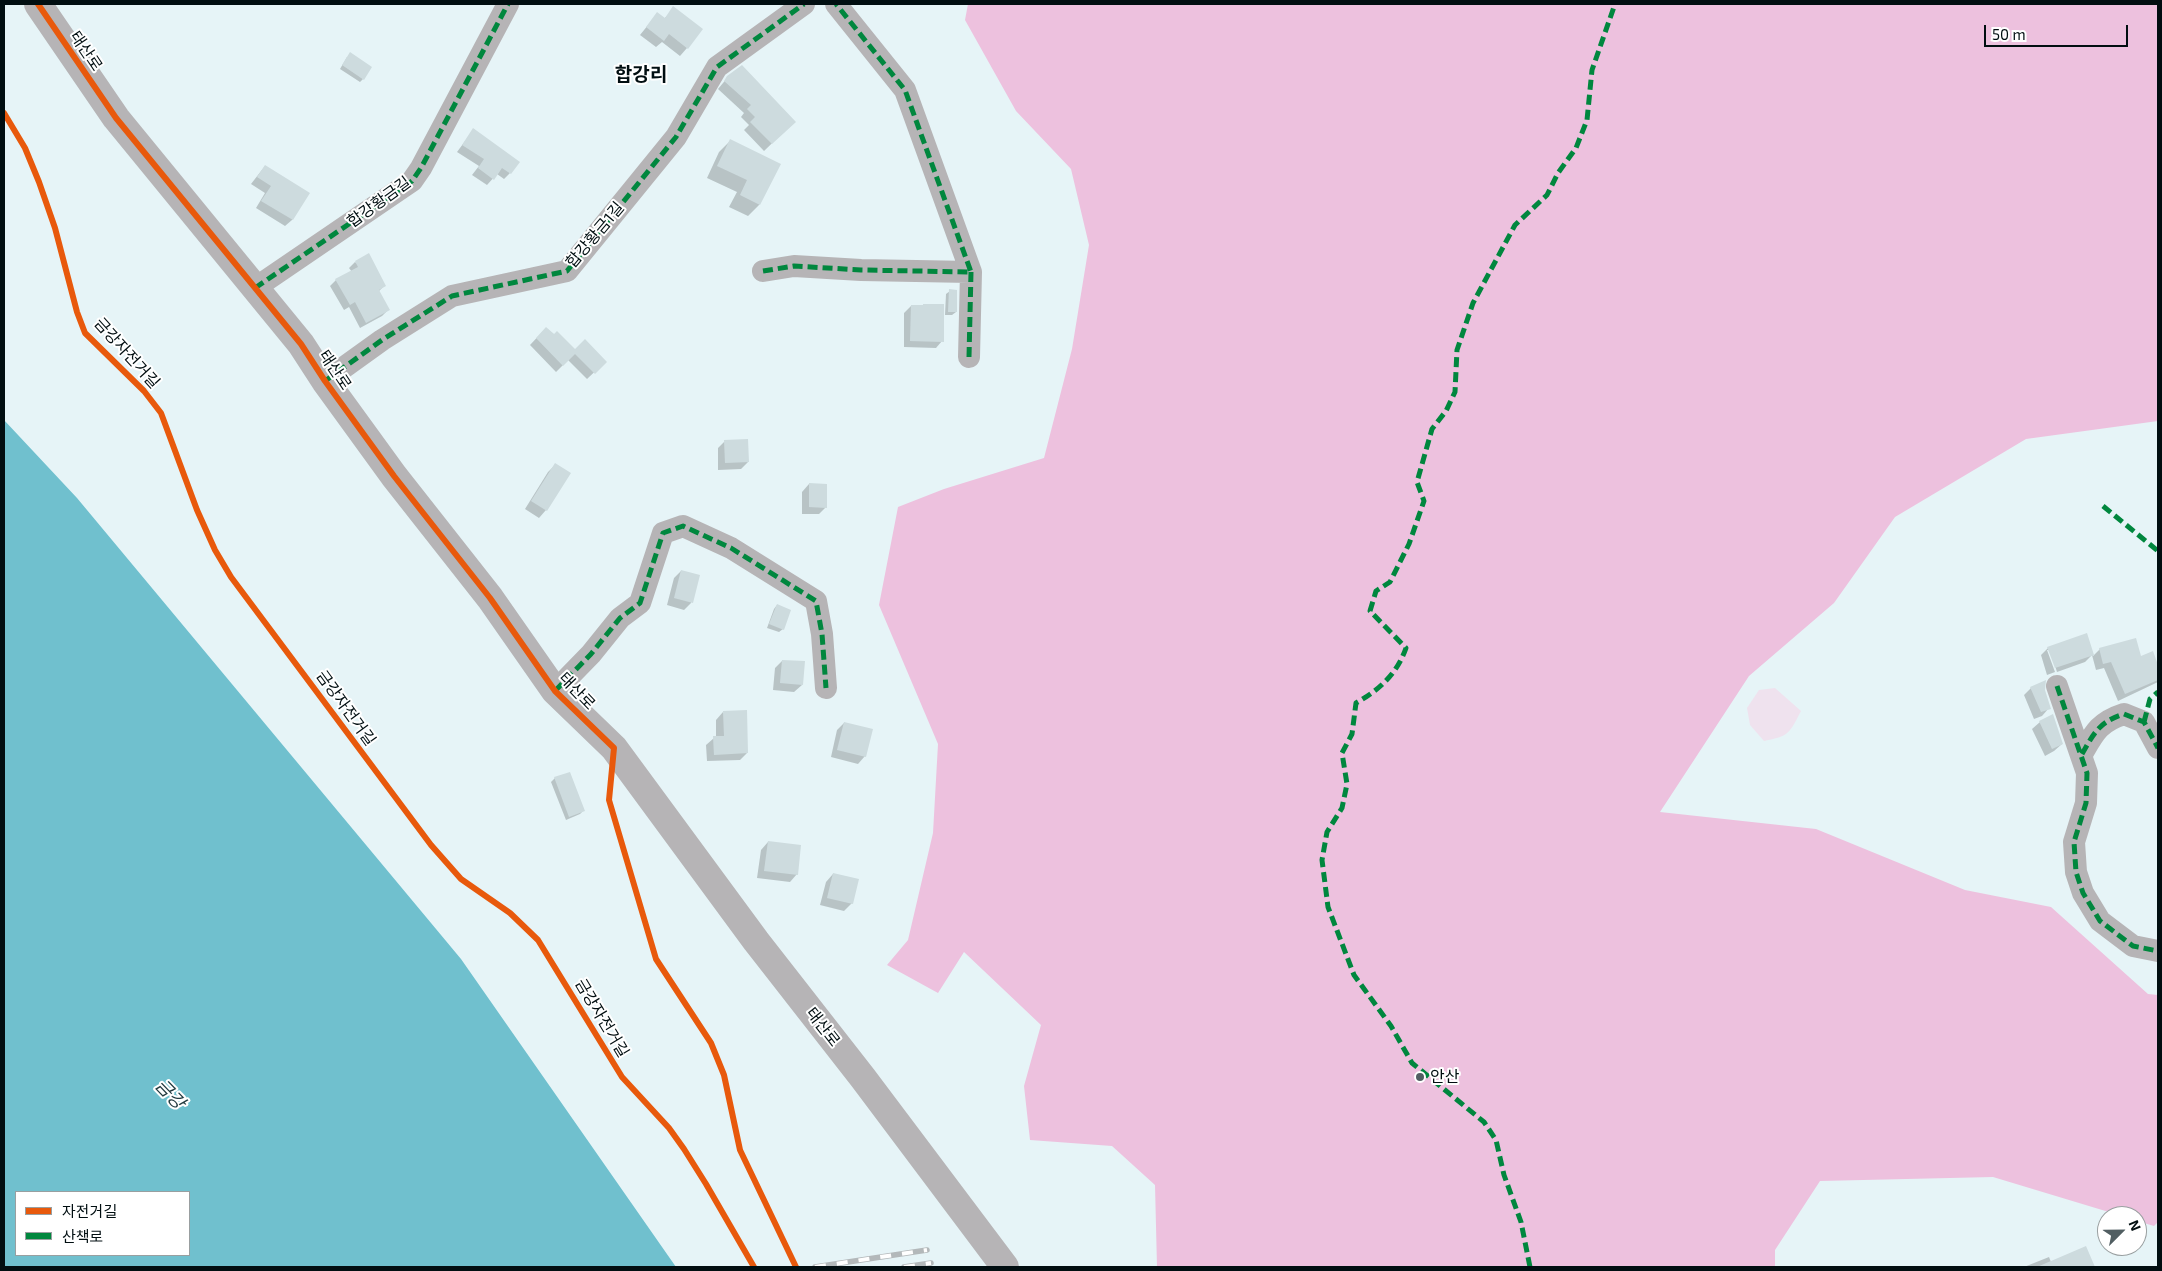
<!DOCTYPE html>
<meta charset="utf-8">
<style>
body{margin:0}
#map{position:relative;width:2162px;height:1271px;overflow:hidden;background:#e6f4f7;font-family:"Exo 2","Noto Sans KR",sans-serif}
canvas{display:block}
.frame{position:absolute;inset:0;border:5px solid #010e11;pointer-events:none}
.legend{position:absolute;left:15px;top:1191px;width:175px;height:65px;box-sizing:border-box;background:#fff;border:1px solid #999fa0;margin:0;padding:6px 9px;list-style:none;font-size:15px;color:#010e11}
.legend li{display:flex;align-items:center;gap:10px;height:25px}
.legend b{width:25px;border:1px solid #999fa0}
.north{position:absolute;left:2097px;top:1206px;width:50px;height:50px;box-sizing:border-box;background:#fff;border:1px solid #999fa0;border-radius:50%;rotate:67deg;font-size:14px;font-weight:700;line-height:20px;text-align:center;color:#010e11}
.north::after{content:'';display:block;margin:auto;width:18px;height:22px;background:#515e62;clip-path:polygon(50% 0,100% 100%,50% 72%,0 100%)}
.scale{position:absolute;left:1984px;top:25px;width:144px;height:22px;box-sizing:border-box;border:2px solid #010e11;border-top:0;padding-left:6px;font-size:15px;line-height:18px;white-space:nowrap;color:#010e11;-webkit-text-stroke:4px #fff;paint-order:stroke}
</style>
<div id="map">
<canvas width="2162" height="1271"></canvas>
<div class="frame"></div>
<ul class="legend">
<li><b style="height:6px;background:#e8590c"></b>자전거길</li>
<li><b style="height:6px;background:#00873e"></b>산책로</li>
</ul>
<div class="north">N</div>
<div class="scale">50 m</div>
</div>
<script>
const g = document.querySelector('canvas').getContext('2d');
g.lineJoin = 'round';
function fill(path, color) { g.fillStyle = color; g.fill(path, 'evenodd'); }
function trace(path, color, width, dash) { g.strokeStyle = color; g.lineWidth = width; g.lineCap = dash ? 'butt' : 'round'; g.setLineDash(dash || []); g.stroke(path); }
function drawText(font, color, halo, rows, align = 'center') {
  g.font = font + ' "Exo 2","Noto Sans KR",sans-serif'; g.lineWidth = 4; g.setLineDash([]); g.textBaseline = 'middle'; g.strokeStyle = halo; g.fillStyle = color; for (const [text, x, y, turn = 0] of rows) {
    g.save(); g.translate(x, y); g.rotate((+turn || 0) * Math.PI / 180); g.textAlign = isNaN(turn) ? turn : align; if (halo) g.strokeText(text, 0, 0); g.fillText(text, 0, 0); g.restore();
  }
}
const green = new Path2D(`
 M 1775,688 L 1801,711 C 1789,734 1789,736 1764,741 L 1750,725 L 1747,708 L 1759,690 Z`);
const forest = new Path2D(`
 M 968,4 L 2158,4 L 2158,421 L 2026,439 L 1895,517 L 1834,603 L 1749,676 L 1660,812 L 1816,829 L 1965,890 L 2051,907 L 2148,994 L 2158,995 L 2158,1222 L 2154,1226 L 2137,1221 L 2137,1216 L 2122,1216 L 1993,1177 L 1820,1181 L 1775,1250 L 1775,1267 L 1157,1267 L 1155,1185 L 1112,1146 L 1030,1140 L 1024,1086 L 1041,1025 L 964,952 L 938,993 L 887,965 L 908,940 L 933,833 L 938,744 L 879,605 L 898,507 L 944,489 L 1044,458 L 1072,349 L 1089,245 L 1071,169 L 1016,111 L 965,20 Z`);
const water = new Path2D(`
 M 4,420 L 77,498 L 461,959 L 676,1267 L 4,1267 ZM 16,1192 L 189,1192 L 189,1255 L 16,1255 Z`);
const shadow = new Path2D(`
 M 674,8 L 687,48 L 680,56 L 662,42 L 656,47 L 640,35 L 657,14 L 664,19 Z
 M 347,57 L 363,79 L 360,82 L 340,69 Z
 M 728,77 L 794,122 L 764,151 L 744,130 L 749,125 L 741,117 L 744,113 L 718,89 Z
 M 474,129 L 510,173 L 504,179 L 497,174 L 487,185 L 472,175 L 479,166 L 457,152 Z
 M 730,141 L 779,165 L 759,205 L 748,216 L 729,207 L 737,192 L 707,178 L 719,152 Z
 M 265,166 L 308,194 L 292,220 L 285,226 L 256,208 L 265,193 L 251,184 Z
 M 355,262 L 384,286 L 378,292 L 388,310 L 382,316 L 360,328 L 349,307 L 344,310 L 330,286 L 336,280 L 352,272 L 349,268 Z
 M 950,291 L 956,312 L 952,315 L 945,315 L 946,294 Z
 M 911,306 L 942,341 L 936,348 L 904,347 L 904,313 Z
 M 546,328 L 575,351 L 605,362 L 587,379 L 568,360 L 556,372 L 530,345 Z
 M 725,441 L 748,462 L 741,469 L 718,470 L 718,448 Z
 M 555,465 L 546,510 L 539,518 L 525,509 L 548,472 Z
 M 809,484 L 826,507 L 819,514 L 802,514 L 802,492 Z
 M 681,571 L 699,576 L 691,603 L 684,610 L 667,605 L 674,578 Z
 M 777,605 L 783,629 L 779,632 L 767,628 L 774,609 Z
 M 2086,635 L 2093,656 L 2100,649 L 2140,658 L 2152,653 L 2158,668 L 2158,682 L 2118,701 L 2104,668 L 2096,670 L 2092,655 L 2085,662 L 2057,672 L 2050,650 L 2047,650 L 2055,672 L 2047,675 L 2041,655 L 2048,648 Z
 M 782,661 L 802,685 L 794,692 L 773,690 L 775,668 Z
 M 2031,688 L 2043,690 L 2049,708 L 2042,716 L 2034,719 L 2024,695 Z
 M 723,712 L 747,753 L 740,760 L 707,761 L 706,745 L 714,738 L 716,737 L 716,720 Z
 M 2040,722 L 2062,744 L 2054,751 L 2045,756 L 2032,729 Z
 M 844,723 L 865,756 L 858,764 L 831,757 L 837,730 Z
 M 555,778 L 583,811 L 580,814 L 566,820 L 551,782 Z
 M 768,842 L 797,874 L 790,882 L 757,878 L 761,850 Z
 M 833,874 L 852,903 L 844,911 L 820,905 L 826,882 Z
 M 2086,1248 L 2094,1267 L 2024,1267 L 2049,1257 L 2051,1262 Z`);
const building = new Path2D(`
 M 673,6 L 703,29 L 688,49 L 669,34 L 664,41 L 646,27 L 657,12 L 665,18 Z
 M 350,52 L 372,67 L 364,80 L 342,65 Z
 M 742,65 L 796,122 L 772,144 L 750,122 L 755,117 L 747,109 L 751,105 L 724,81 L 727,76 Z
 M 473,128 L 520,162 L 511,174 L 502,168 L 494,180 L 478,168 L 484,159 L 462,145 Z
 M 730,139 L 781,164 L 760,205 L 740,195 L 747,180 L 717,166 Z
 M 265,165 L 310,193 L 293,220 L 261,201 L 271,186 L 257,177 Z
 M 369,253 L 386,286 L 379,290 L 390,310 L 366,323 L 355,302 L 350,305 L 335,279 L 358,267 L 355,261 Z
 M 949,289 L 957,290 L 957,312 L 948,312 Z
 M 923,304 L 944,304 L 944,342 L 910,341 L 911,305 L 923,305 Z
 M 546,327 L 554,334 L 557,331 L 575,349 L 585,339 L 607,362 L 595,374 L 575,354 L 563,366 L 536,338 Z
 M 748,439 L 749,462 L 725,463 L 724,440 Z
 M 555,463 L 571,473 L 547,511 L 531,501 Z
 M 809,483 L 827,484 L 827,508 L 809,507 Z
 M 681,570 L 700,575 L 693,603 L 674,598 Z
 M 777,604 L 791,610 L 784,630 L 769,624 Z
 M 2087,633 L 2094,655 L 2055,668 L 2047,647 Z
 M 2136,638 L 2141,656 L 2153,651 L 2158,665 L 2158,680 L 2125,694 L 2111,662 L 2103,664 L 2099,648 Z
 M 782,660 L 805,661 L 803,685 L 780,683 Z
 M 2046,680 L 2045,690 L 2051,709 L 2041,712 L 2030,687 Z
 M 747,710 L 748,753 L 714,755 L 713,736 L 724,736 L 723,711 Z
 M 2053,714 L 2063,744 L 2052,749 L 2039,721 Z
 M 844,722 L 873,729 L 866,757 L 837,750 Z
 M 570,772 L 585,811 L 569,817 L 554,777 Z
 M 768,841 L 801,845 L 798,875 L 764,871 Z
 M 833,873 L 859,879 L 853,904 L 827,898 Z
 M 2086,1246 L 2095,1267 L 2037,1267 Z`);
const minor = new Path2D(`
 M 763,271 L 794,266 L 861,270 L 971,272 L 905,90 L 836,4
 M 255,288 L 412,181 L 421,168 L 508,4
 M 969,357 L 971,272
 M 325,381 L 382,340 L 452,296 L 567,271 L 676,137 L 717,67 L 804,4
 M 2057,686 L 2087,773 L 2086,803 L 2074,842 L 2076,872 L 2083,893 L 2100,921 L 2133,946 L 2158,951
 M 555,691 L 591,654 L 620,618 L 640,603 L 663,533 L 683,526 L 731,548 L 816,601 L 822,634 L 826,688
 M 2082,754 C 2094,733 2099,722 2124,714 L 2144,722 L 2158,748`);
const tertiary = new Path2D(`
 M 38,4 L 116,118 L 301,344 L 325,381 L 394,476 L 490,598 L 555,691 L 614,748 L 756,941 L 863,1078 L 1005,1267`);
const rail = new Path2D(`
 M 815,1267 L 927,1250
 M 904,1267 L 931,1263`);
const quiet = new Path2D(`
 M 763,271 L 794,266 L 861,270 L 971,272 L 905,90 L 836,4
 M 255,288 L 412,181 L 421,168 L 508,4
 M 969,357 L 971,272
 M 325,381 L 382,340 L 452,296 L 567,271 L 676,137 L 717,67 L 804,4
 M 2103,506 L 2158,551
 M 2057,686 L 2087,773 L 2086,803 L 2074,842 L 2076,872 L 2083,893 L 2100,921 L 2133,946 L 2158,951
 M 555,691 L 591,654 L 620,618 L 640,603 L 663,533 L 683,526 L 731,548 L 816,601 L 822,634 L 826,688
 M 2144,722 L 2150,699 L 2158,692
 M 2082,754 C 2094,733 2099,722 2124,714 L 2144,722 L 2158,748
 M 1530,1267 L 1521,1222 L 1504,1175 L 1496,1140 L 1484,1122 L 1412,1063 L 1391,1026 L 1354,975 L 1328,907 L 1322,860 L 1327,832 L 1342,808 L 1347,784 L 1342,753 L 1352,734 L 1356,703 C 1379,690 1397,674 1406,648 L 1370,611 L 1376,591 L 1390,582 L 1409,544 L 1424,501 L 1417,482 L 1432,429 L 1446,411 L 1455,392 L 1457,350 L 1473,303 L 1515,225 L 1547,195 L 1558,173 L 1576,148 L 1587,120 L 1592,70 L 1615,4`);
const cycleway = new Path2D(`
 M 38,4 L 116,118 L 301,344 L 325,381 L 394,476 L 490,598 L 555,691 L 614,748 L 609,800 L 656,959 L 711,1043 L 724,1075 L 740,1150 L 796,1267
 M 4,113 L 25,148 L 39,182 L 55,228 L 77,312 L 85,333 L 144,391 L 161,413 L 197,510 L 215,550 L 231,577 L 431,845 L 461,879 L 510,913 L 538,940 L 622,1077 L 669,1128 L 684,1149 L 706,1184 L 754,1267`);
const markers = [
 [1420,1077,5,"#515e62"]
];
const streetNames = [
 ["태산로",86,51,56],
 ["합강황금길",379,202,-36],
 ["합강황금1길",595,235,-50],
 ["금강자전거길",127,353,48],
 ["태산로",335,370,56],
 ["태산로",577,691,46],
 ["금강자전거길",346,708,54],
 ["금강자전거길",602,1018,59],
 ["태산로",823,1027,52]
];
const poiNames = [
 ["안산",1430,1077]
];
const waterNames = [
 ["금강",170,1094,46]
];
const quarterNames = [
 ["합강리",641,75]
];
fill(green, '#efe2ee');
fill(forest, '#edc1de');
fill(water, '#70c0ce');
fill(shadow, '#0003');
fill(building, '#cddbde');
trace(minor, '#b6b4b6', 22);
trace(tertiary, '#b6b4b6', 28);
trace(rail, '#b3b8ba', 5.5);
trace(rail, '#fff', 4, [11]);
trace(quiet, '#00873e', 5, [10, 5]);
trace(cycleway, '#e8590c', 6);
for (const [x, y, r, color] of markers) { const dot = new Path2D(); dot.arc(x, y, r, 0, 2 * Math.PI); g.fillStyle = color; g.fill(dot); trace(dot, '#fff', 2); }
drawText('16px', '#010e11', '#fff', streetNames);
drawText('16px', '#010e11', '#fff', poiNames, 'left');
drawText('italic 18px', '#223a3f', '#fff', waterNames);
drawText('bold 19px', '#010e11', '#fff', quarterNames);
</script>
